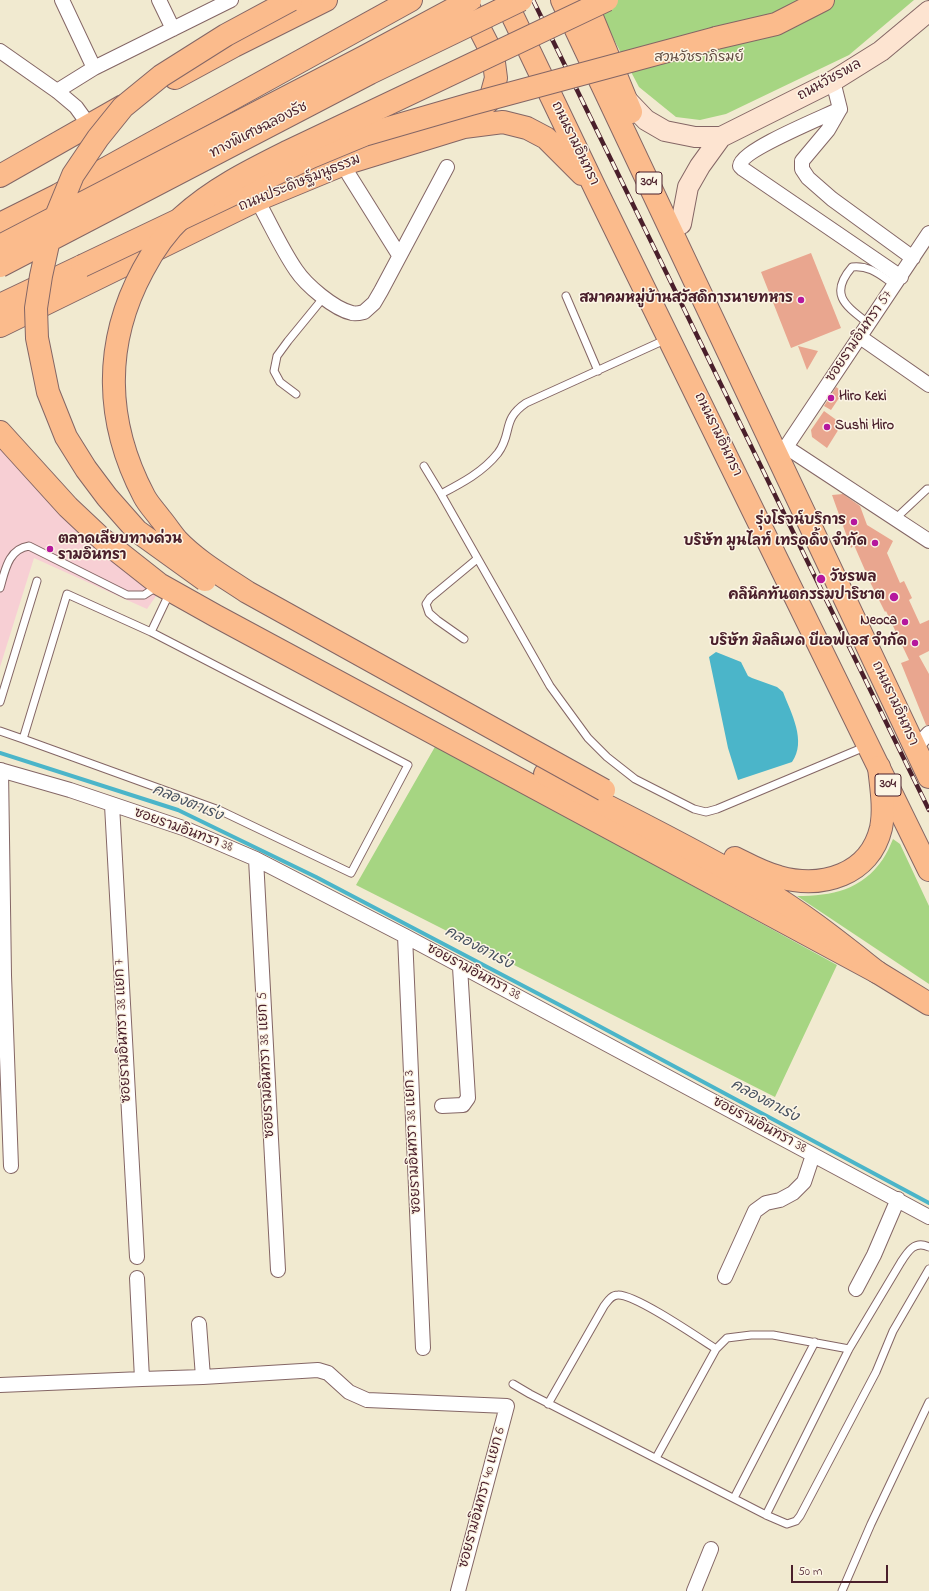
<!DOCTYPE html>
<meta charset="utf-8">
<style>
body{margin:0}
#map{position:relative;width:929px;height:1591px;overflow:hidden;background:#f1ead0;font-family:"Indie Flower",sans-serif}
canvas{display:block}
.scale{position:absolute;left:791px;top:1565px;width:97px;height:18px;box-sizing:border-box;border:2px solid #4a1f2b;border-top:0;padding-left:5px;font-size:12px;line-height:14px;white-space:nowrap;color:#4a1f2b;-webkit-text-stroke:3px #fcf5e5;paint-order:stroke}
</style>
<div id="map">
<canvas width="929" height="1591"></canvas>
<div class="scale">50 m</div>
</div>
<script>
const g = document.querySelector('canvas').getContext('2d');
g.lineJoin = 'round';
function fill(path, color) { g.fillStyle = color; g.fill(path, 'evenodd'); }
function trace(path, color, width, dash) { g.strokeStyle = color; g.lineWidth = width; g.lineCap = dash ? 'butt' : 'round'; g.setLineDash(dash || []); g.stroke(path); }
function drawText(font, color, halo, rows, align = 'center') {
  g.font = font + ' "Indie Flower","Playpen Sans Thai",sans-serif'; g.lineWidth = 3; g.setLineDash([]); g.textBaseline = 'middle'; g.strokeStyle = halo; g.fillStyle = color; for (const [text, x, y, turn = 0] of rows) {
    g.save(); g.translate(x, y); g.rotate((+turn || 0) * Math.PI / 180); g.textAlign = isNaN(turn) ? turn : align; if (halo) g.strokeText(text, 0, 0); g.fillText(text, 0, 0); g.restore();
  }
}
const built = new Path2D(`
 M 0,447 L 123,569 L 156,596 L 147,609 L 34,558 L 0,667 Z`);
const green = new Path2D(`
 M 593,0 L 914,0 L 849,55 L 726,114 L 700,120 L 676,117 L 639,87 Z
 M 436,745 L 837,965 L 775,1097 L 356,885 Z
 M 893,839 L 900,844 L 929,906 L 929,984 L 797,896 C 832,896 862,890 883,859 C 887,853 890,846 893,839 Z`);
const water = new Path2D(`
 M 716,652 L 741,662 L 748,676 L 752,678 L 777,687 L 783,692 C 791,713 807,741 792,762 L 738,780 L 728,748 L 709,657 Z`);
const stream = new Path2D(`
 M 0,753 L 178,810 L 316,877 L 571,1011 L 929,1203`);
const building = new Path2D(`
 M 811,253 L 841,328 L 791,348 L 761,272 Z
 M 798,346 L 818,351 L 807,370 Z
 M 836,387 L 843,392 L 831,410 L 824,406 Z
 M 824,411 L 842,424 L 827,448 L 812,437 L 811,430 Z
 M 843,494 L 860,506 L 867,525 L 893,541 L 887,553 L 900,583 L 904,581 L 912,598 L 909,600 L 920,624 L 929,620 L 929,651 L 919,656 L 929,674 L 929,725 L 926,725 L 901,663 L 909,660 L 886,611 L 885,612 L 871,584 L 854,545 L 851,548 L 832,495 Z`);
const lane = new Path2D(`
 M 566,296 L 598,371
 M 869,324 C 846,306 828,295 852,267 C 870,265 880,275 895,285
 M 296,394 L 280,382 L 274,371 L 277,356 L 288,341 L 324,297
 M 424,466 L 441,494 L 550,686 L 588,738 L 607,757 L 635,779 L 694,809 L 706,812 L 717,809 L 867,746
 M 441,494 C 462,483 483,472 498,453 C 513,433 501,420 526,403 L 667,339
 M 895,519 L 927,489 L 929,489
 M 0,588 C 5,571 8,549 29,546 L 127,595 L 144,595 L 158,586
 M 67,594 L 151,632 L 408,765 L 351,873 L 219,810 L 23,739 Z
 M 151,632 L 170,592
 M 464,639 L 437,620 L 429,613 L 426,604 L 430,598 L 477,559
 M 0,702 L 37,581
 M 0,731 L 23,739
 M 513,1384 L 530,1394 L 766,1515 L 787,1524 L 796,1521 L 800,1516 L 876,1372 L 893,1331 L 929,1269
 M 548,1404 L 604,1306 C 608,1301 611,1295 618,1295 C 635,1294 699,1338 716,1349
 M 656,1458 L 716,1349 L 727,1338 L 751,1335 L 773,1335 L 849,1349
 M 734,1498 L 815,1342
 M 766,1515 L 849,1349 L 901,1262 C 908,1251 915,1240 929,1247
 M 842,1591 L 871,1524 L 929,1402`);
const street = new Path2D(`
 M 62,0 L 94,68
 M 159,0 L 173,29
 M 0,51 L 57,91 L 76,107 L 89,125
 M 833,81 L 840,109 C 824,117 741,150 740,166 L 743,169 L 901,277
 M 57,91 L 94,68 L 231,0
 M 840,109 L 828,130 L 802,161 L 802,169 L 808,178 L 832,199 L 913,258
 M 344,164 L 349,175 L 399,255
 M 257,200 C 270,223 281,248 296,270 C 306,285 334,309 352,313 C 355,314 360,313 364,312 L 374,303 L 381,291 L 447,167
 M 860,337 L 929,385
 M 786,447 L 929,541
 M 779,461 L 786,447 L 929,233
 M 915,748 L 929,733
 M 0,770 L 70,790 L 186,829 L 256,859 L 405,936 L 929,1217
 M 1,770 L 4,975 L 11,1166
 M 112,805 L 137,1257
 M 256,859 L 278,1270
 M 405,936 L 423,1348
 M 442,1106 L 463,1105 L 468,1098 L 460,967
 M 725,1277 L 755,1211 L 766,1203 L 780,1200 L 793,1193 L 804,1182 L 813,1155
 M 137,1278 L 142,1379
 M 856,1289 L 874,1255 L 898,1199
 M 199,1324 L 203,1377
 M 0,1385 L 142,1379 L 203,1377 L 318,1370 L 328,1373 L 349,1392 L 367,1400 L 507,1406 L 458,1591
 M 694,1591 L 711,1549`);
const secondary = new Path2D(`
 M 624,97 L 646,120 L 665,131 L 695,137 L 721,137 L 833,81 L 881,51 L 929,11
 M 681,224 L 688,187 L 700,166 L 721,137`);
const primary = new Path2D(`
 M 505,0 L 596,190 L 929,870
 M 562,0 L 929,777
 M 585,0 L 631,112
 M 466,6 L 469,8 L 493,55 L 496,78 L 490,100 L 478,111
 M 716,38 L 776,24 L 823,0
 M 175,78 L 234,46 L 326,0
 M 0,176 L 123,106
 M 0,224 L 58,195 L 411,0
 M 0,305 L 82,266
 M 0,326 L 257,200 L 344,164 L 464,127 L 503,122 L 527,128 L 546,138 L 582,174
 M 0,432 L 68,507 L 102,539 L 159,584 L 216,616 L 877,972 L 929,1004`);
const highway = new Path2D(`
 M 545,774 C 618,812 693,848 764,890 C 804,914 840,943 877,972
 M 735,858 C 749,865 763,873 779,877 C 822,889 870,875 881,828 C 885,808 881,787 879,767`);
const rail = new Path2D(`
 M 533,0 L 929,810`);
const primaryBridge = new Path2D(`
 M 82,266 L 311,157 L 364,135 L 471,104 L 716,38`);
const highwayBridge = new Path2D(`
 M 0,246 L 364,57 L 470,0
 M 0,266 L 370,73 L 521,0
 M 205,580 L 137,531 L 107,497 L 86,469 L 66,437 L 48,392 L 37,338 L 36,308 L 41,276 L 52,226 L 73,175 L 98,138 L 123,107 L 161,76 L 226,35 L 291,0
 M 604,790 L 247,592 C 223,576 197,561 177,540 C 171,533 166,525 160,518 C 155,511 148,504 144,496 C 105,422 103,344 143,270 C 153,251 166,232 182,217 C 214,188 251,170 289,151 L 607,0`);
const markers = [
 [801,300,4,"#b5179e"],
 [831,398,4,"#b5179e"],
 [827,427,4,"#b5179e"],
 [854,522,4,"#b5179e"],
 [875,543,4,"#b5179e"],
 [50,549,4,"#b5179e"],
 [821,579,5,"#b5179e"],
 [894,597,5,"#b5179e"],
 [905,622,4,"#b5179e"],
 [915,643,4,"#b5179e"]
];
const shields = [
 [649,183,26],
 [888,785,26]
];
const shieldNames = [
 ["304",649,183],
 ["304",888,785]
];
const parkNames = [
 ["สวนวัชราภิรมย์",699,59]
];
const streetNames = [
 ["ถนนวัชรพล",830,81,-29],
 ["ทางพิเศษฉลองรัช",259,131,-27],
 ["ถนนรามอินทรา",574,144,64],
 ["ถนนประดิษฐ์มนูธรรม",300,184,-22],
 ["ซอยรามอินทรา 57",860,337,-56],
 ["ถนนรามอินทรา",717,435,64],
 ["ถนนรามอินทรา",894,704,65],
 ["ซอยรามอินทรา 38",183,831,20],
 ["ซอยรามอินทรา 38",473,973,28],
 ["ซอยรามอินทรา 38 แยก 7",124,1031,-93],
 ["ซอยรามอินทรา 38 แยก 5",267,1065,-93],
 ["ซอยรามอินทรา 38",759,1126,28],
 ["ซอยรามอินทรา 38 แยก 3",414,1142,-93],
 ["ซอยรามอินทรา 40 แยก 6",483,1498,-75]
];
const poiNames = [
 ["สมาคมหมู่บ้านสวัสดิการนายทหาร",793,300],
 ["Hiro Keki",839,398,"left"],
 ["Sushi Hiro",835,427,"left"],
 ["รุ่งโรจน์บริการ",846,522],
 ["ตลาดเลียบทางด่วน",58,541,"left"],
 ["รามอินทรา",58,557,"left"],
 ["บริษัท มูนไลท์ เทรดดิ้ง จำกัด",867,543],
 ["วัชรพล",830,579,"left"],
 ["คลินิคทันตกรรมปาริชาต",885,597],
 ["Neoca",897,622],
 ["บริษัท มิลลิเมด บีเอฟเอส จำกัด",907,643]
];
const waterNames = [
 ["คลองตาเร่ง",187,804,22],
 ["คลองตาเร่ง",478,949,28],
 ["คลองตาเร่ง",764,1102,28]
];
fill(built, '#f7cfd4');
fill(green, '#a6d582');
fill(water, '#4bb5c9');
trace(stream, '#4bb5c9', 4);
fill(building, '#e9a68f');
trace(lane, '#846665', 9);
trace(street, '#846665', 16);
trace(secondary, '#846665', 22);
trace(primary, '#846665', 24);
trace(highway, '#846665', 24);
trace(lane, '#fff', 7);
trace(street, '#fff', 14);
trace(secondary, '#fde4d1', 20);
trace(primary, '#fbbb8c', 22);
trace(highway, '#fbbb8c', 22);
trace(rail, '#4a1f2b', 4.5);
trace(rail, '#fcf5e5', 3, [9]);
trace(primaryBridge, '#846665', 24, []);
trace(highwayBridge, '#846665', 24, []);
trace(primaryBridge, '#fbbb8c', 22);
trace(highwayBridge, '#fbbb8c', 22);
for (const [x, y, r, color] of markers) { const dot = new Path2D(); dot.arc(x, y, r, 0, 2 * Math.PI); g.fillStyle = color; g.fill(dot); trace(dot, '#fcf5e5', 1.5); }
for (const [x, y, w] of shields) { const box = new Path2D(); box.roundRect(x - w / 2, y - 11, w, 22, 3); g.fillStyle = '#fcf5e5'; g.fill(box); trace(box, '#4a1f2b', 1); }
drawText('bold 13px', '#4a1f2b', null, shieldNames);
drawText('14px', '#614c41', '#fcf5e5', parkNames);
drawText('14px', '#4a1f2b', '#fcf5e5', streetNames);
drawText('bold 14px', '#4a1f2b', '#fcf5e5', poiNames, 'right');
drawText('italic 15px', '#4a5462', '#fcf5e5', waterNames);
</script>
